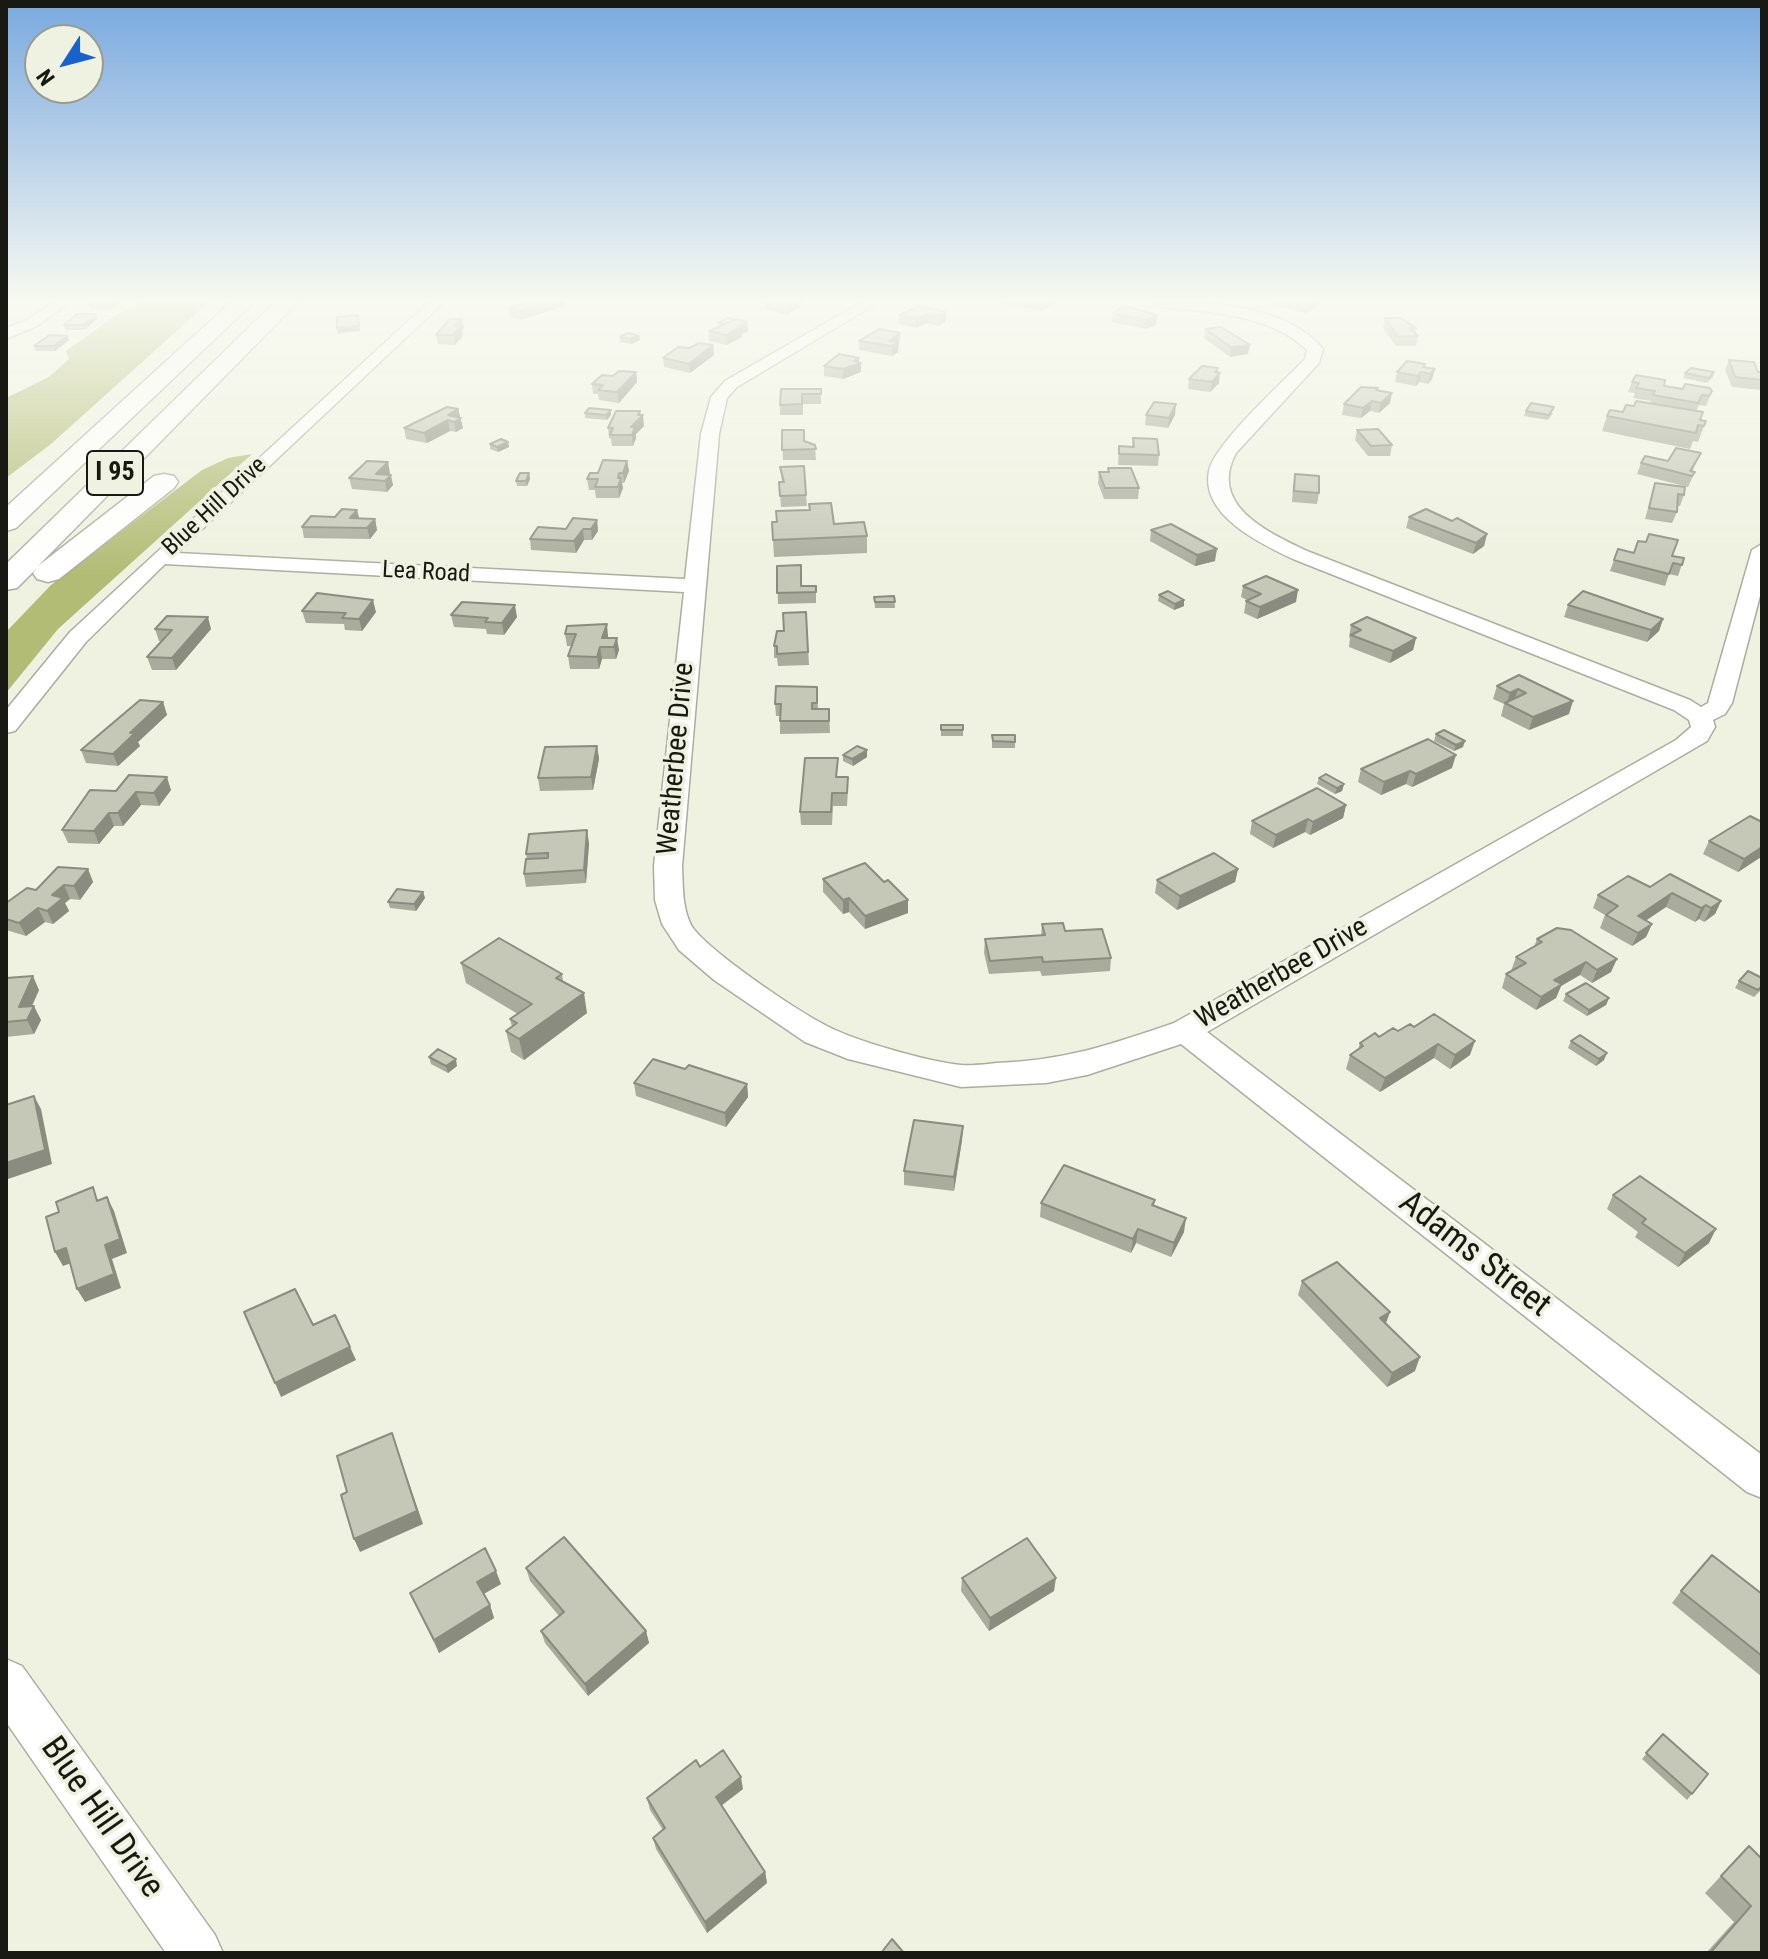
<!DOCTYPE html>
<style>
body{margin:0}
#map{position:relative;width:1768px;height:1959px;overflow:hidden;background:#eff2e0;font-family:"Roboto Condensed",sans-serif}
canvas{display:block}
.frame{position:absolute;inset:0;border:8px solid #181912;pointer-events:none}
.north{position:absolute;left:24px;top:24px;width:80px;height:80px;box-sizing:border-box;background:#eff2e0;border:2px solid #999b8e;border-radius:50%;rotate:234deg;font-size:22px;font-weight:700;line-height:32px;text-align:center;color:#181912}
.north::after{content:'';display:block;margin:auto;width:28px;height:36px;background:#1762cd;clip-path:polygon(50% 0,100% 100%,50% 72%,0 100%)}
</style>
<div id="map">
<canvas width="1768" height="1959"></canvas>
<div class="frame"></div>
<div class="north">N</div>
</div>
<script>
const g = document.querySelector('canvas').getContext('2d');
g.lineJoin = 'round';
function fill(path, color) { g.fillStyle = color; g.fill(path, 'evenodd'); }
function trace(path, color, width, dash) { g.strokeStyle = color; g.lineWidth = width; g.lineCap = dash ? 'butt' : 'round'; g.setLineDash(dash || []); g.stroke(path); }
function drawText(font, color, halo, rows, align = 'center') {
  g.font = font + ' "Roboto Condensed",sans-serif'; g.lineWidth = 7; g.setLineDash([]); g.textBaseline = 'middle'; g.strokeStyle = halo; g.fillStyle = color; for (const [text, x, y, turn = 0] of rows) {
    g.save(); g.translate(x, y); g.rotate((+turn || 0) * Math.PI / 180); g.textAlign = isNaN(turn) ? turn : align; if (halo) g.strokeText(text, 0, 0); g.fillText(text, 0, 0); g.restore();
  }
}
const forest = new Path2D(`
 M 142,302 L 209,302 L 51,444 L 6,478 L 6,398 L 49,377 L 69,359 L 66,351 L 118,314 Z
 M 252,454 L 58,629 L 6,693 L 6,632 L 51,585 L 202,470 L 228,458 Z`);
const minor = new Path2D(`
 M 54,302 L 70,302 L 37,326 L 6,339 L 6,328 L 27,320 Z
 M 429,302 L 444,302 L 177,553 L 685,579 L 701,434 L 711,397 L 725,381 L 862,302 L 879,302 L 737,387 L 727,398 L 719,434 L 682,866 C 683,886 682,907 691,925 C 706,950 799,1012 827,1026 C 855,1041 929,1062 961,1065 C 973,1066 986,1064 997,1063 C 1067,1060 1109,1045 1174,1023 L 1676,740 L 1691,727 L 1689,720 L 1674,710 L 1293,559 C 1261,544 1200,515 1209,471 C 1214,444 1284,381 1305,359 L 1307,350 C 1269,313 1208,313 1158,306 L 1151,302 C 1206,302 1285,303 1323,349 L 1319,363 L 1236,453 C 1208,505 1267,532 1307,551 L 1690,700 L 1701,707 L 1708,703 L 1752,550 L 1762,544 L 1762,588 L 1732,703 L 1725,714 L 1713,720 L 1715,727 L 1707,741 L 1207,1032 L 1762,1455 L 1762,1498 L 1747,1492 L 1181,1044 L 1087,1075 L 1046,1083 L 961,1087 L 848,1059 L 805,1042 L 714,980 L 679,950 L 662,924 L 655,900 L 654,866 L 684,592 L 165,564 L 86,642 L 15,731 L 6,733 L 6,710 L 70,632 Z
 M 6,1659 L 22,1666 L 215,1935 L 223,1953 L 166,1953 L 6,1722 Z`);
const motorway = new Path2D(`
 M 231,302 L 254,302 L 16,528 L 6,531 L 6,507 Z
 M 275,302 L 298,302 L 38,566 L 154,476 L 164,474 L 174,476 L 178,482 L 174,488 L 59,579 L 48,582 L 37,579 L 33,573 L 37,568 L 17,588 L 6,590 L 6,564 Z`);
const wall = new Path2D(`
 M 89,302 L 119,302 L 110,310 L 91,310 Z
 M 526,302 L 564,302 L 565,306 L 520,320 L 510,317 L 509,308 Z
 M 764,302 L 802,302 L 801,305 L 787,315 L 765,309 Z
 M 1003,302 L 1053,302 L 1053,304 L 1041,311 L 1003,303 Z
 M 1271,302 L 1317,302 L 1316,308 L 1306,313 L 1271,305 Z
 M 920,306 L 946,322 L 938,326 L 928,323 L 916,328 L 899,324 L 899,315 Z
 M 1113,313 L 1157,315 L 1156,325 L 1146,329 L 1112,322 Z
 M 96,314 L 97,319 L 84,330 L 65,330 L 64,325 Z
 M 1385,318 L 1416,328 L 1415,333 L 1418,336 L 1416,346 L 1396,346 L 1383,328 Z
 M 462,319 L 464,328 L 462,330 L 463,336 L 455,345 L 438,344 L 436,335 Z
 M 747,322 L 748,331 L 742,334 L 742,337 L 727,345 L 709,341 L 709,331 L 719,327 L 718,323 Z
 M 1205,329 L 1248,354 L 1230,357 L 1204,338 Z
 M 900,333 L 898,352 L 892,356 L 859,350 L 859,341 Z
 M 639,336 L 640,340 L 631,344 L 620,342 L 620,337 Z
 M 69,340 L 55,351 L 36,351 L 34,346 Z
 M 689,348 L 714,355 L 690,373 L 664,367 L 663,358 Z
 M 1729,360 L 1758,372 L 1762,372 L 1762,390 L 1732,387 L 1725,370 Z
 M 859,362 L 861,372 L 843,379 L 824,376 L 824,366 Z
 M 1425,364 L 1425,367 L 1435,369 L 1432,379 L 1428,384 L 1419,382 L 1416,386 L 1395,382 L 1397,372 Z
 M 1218,368 L 1219,383 L 1210,392 L 1188,389 L 1189,379 Z
 M 636,372 L 637,382 L 619,403 L 599,400 L 598,394 L 593,394 L 592,384 L 613,376 Z
 M 1714,372 L 1713,377 L 1707,383 L 1683,378 L 1685,373 Z
 M 1632,382 L 1683,389 L 1712,391 L 1706,406 L 1699,405 L 1696,411 L 1700,420 L 1706,421 L 1698,442 L 1693,441 L 1690,449 L 1602,431 L 1607,416 L 1623,412 L 1634,406 L 1650,403 L 1651,401 L 1633,398 L 1635,393 L 1628,392 Z
 M 781,389 L 821,389 L 821,404 L 803,404 L 803,415 L 780,415 Z
 M 1378,391 L 1390,403 L 1379,413 L 1370,411 L 1361,418 L 1342,415 L 1344,404 Z
 M 458,409 L 463,428 L 456,432 L 450,431 L 427,443 L 406,439 L 404,428 Z
 M 611,410 L 611,415 L 607,420 L 585,418 L 585,413 Z
 M 1526,411 L 1553,413 L 1548,420 L 1524,416 Z
 M 641,415 L 644,426 L 636,434 L 636,438 L 633,446 L 612,446 L 611,439 L 609,438 L 608,428 Z
 M 1146,415 L 1175,415 L 1168,428 L 1145,425 Z
 M 782,430 L 804,441 L 815,445 L 816,460 L 783,460 Z
 M 1357,430 L 1392,445 L 1390,456 L 1368,456 L 1355,440 Z
 M 1133,438 L 1159,455 L 1158,466 L 1118,465 L 1119,446 L 1132,447 Z
 M 490,444 L 509,447 L 498,452 L 490,449 Z
 M 1701,453 L 1692,472 L 1695,472 L 1688,487 L 1637,474 L 1641,463 L 1668,461 Z
 M 627,461 L 629,471 L 624,483 L 622,483 L 623,488 L 619,498 L 596,498 L 595,490 L 589,490 L 587,479 L 598,473 Z
 M 780,467 L 806,495 L 807,506 L 781,507 L 779,482 L 782,482 Z
 M 1108,468 L 1139,488 L 1138,499 L 1104,499 L 1098,483 L 1099,472 L 1108,472 Z
 M 390,473 L 389,474 L 393,485 L 387,492 L 352,489 L 349,478 Z
 M 529,473 L 530,479 L 527,486 L 517,486 L 516,481 Z
 M 1295,474 L 1319,493 L 1317,504 L 1292,502 L 1293,485 Z
 M 1655,483 L 1684,495 L 1680,506 L 1677,506 L 1677,512 L 1672,523 L 1645,519 Z
 M 1409,517 L 1452,521 L 1487,534 L 1484,546 L 1473,554 L 1406,528 Z
 M 359,518 L 375,519 L 377,530 L 370,539 L 304,538 L 302,527 Z
 M 597,520 L 598,531 L 592,540 L 584,540 L 576,553 L 531,550 L 530,539 Z
 M 772,522 L 834,524 L 867,536 L 867,553 L 774,557 Z
 M 1151,530 L 1215,561 L 1195,566 L 1150,541 Z
 M 1618,549 L 1634,553 L 1672,556 L 1684,558 L 1678,576 L 1669,574 L 1665,586 L 1610,571 Z
 M 777,566 L 801,586 L 816,586 L 816,603 L 778,604 Z
 M 1243,586 L 1296,602 L 1257,619 L 1244,613 L 1246,601 L 1247,600 L 1241,597 Z
 M 1159,595 L 1184,600 L 1184,606 L 1174,610 L 1158,601 Z
 M 894,596 L 895,608 L 875,608 L 874,597 Z
 M 1568,605 L 1663,619 L 1659,631 L 1647,642 L 1564,617 Z
 M 302,611 L 376,612 L 362,631 L 345,630 L 344,624 L 306,623 Z
 M 806,612 L 809,665 L 778,666 L 777,658 L 774,658 L 774,646 L 784,631 Z
 M 451,615 L 517,617 L 504,635 L 487,634 L 486,629 L 454,627 Z
 M 1351,625 L 1416,638 L 1413,650 L 1390,663 L 1349,647 L 1350,638 L 1349,637 Z
 M 155,629 L 211,629 L 176,670 L 152,670 L 147,657 L 161,641 L 159,641 Z
 M 565,634 L 608,636 L 608,638 L 619,650 L 616,659 L 602,659 L 599,669 L 570,669 L 568,656 L 572,646 L 567,646 Z
 M 1519,675 L 1569,714 L 1529,730 L 1501,716 L 1504,704 L 1493,699 L 1497,686 Z
 M 817,687 L 818,709 L 829,709 L 830,733 L 780,734 L 780,716 L 776,716 L 775,704 Z
 M 163,702 L 167,715 L 138,742 L 140,746 L 118,766 L 86,763 L 81,750 Z
 M 941,725 L 963,730 L 963,736 L 941,736 Z
 M 1436,734 L 1463,747 L 1454,751 L 1434,741 Z
 M 992,735 L 1015,742 L 1015,748 L 992,748 Z
 M 597,746 L 599,759 L 593,790 L 540,791 L 538,778 Z
 M 867,750 L 867,757 L 853,766 L 843,761 L 843,755 Z
 M 1452,768 L 1412,787 L 1406,784 L 1381,795 L 1358,782 L 1361,769 Z
 M 838,777 L 848,789 L 847,806 L 833,806 L 832,825 L 801,825 L 800,812 Z
 M 1319,778 L 1344,784 L 1342,791 L 1335,794 L 1317,784 Z
 M 171,790 L 159,806 L 141,805 L 123,826 L 114,826 L 99,844 L 68,843 L 62,830 L 116,791 Z
 M 1346,805 L 1343,818 L 1310,835 L 1305,832 L 1273,848 L 1250,834 L 1252,821 Z
 M 1762,822 L 1762,858 L 1761,857 L 1738,872 L 1703,854 L 1709,841 Z
 M 587,830 L 589,844 L 586,883 L 526,887 L 524,874 L 527,859 L 526,854 Z
 M 88,869 L 93,882 L 80,900 L 70,899 L 65,903 L 69,911 L 53,924 L 45,922 L 26,936 L 6,930 L 6,903 Z
 M 1238,869 L 1235,882 L 1177,910 L 1155,893 L 1157,880 Z
 M 823,879 L 884,882 L 908,900 L 908,913 L 865,929 L 849,912 L 843,914 L 823,892 Z
 M 1650,887 L 1721,901 L 1715,914 L 1704,922 L 1699,919 L 1695,922 L 1666,907 L 1646,920 L 1652,924 L 1646,937 L 1632,946 L 1600,928 L 1605,915 L 1593,908 L 1598,895 Z
 M 423,892 L 425,898 L 416,911 L 390,908 L 388,902 Z
 M 1042,924 L 1065,931 L 1111,958 L 1110,971 L 1042,976 L 1040,971 L 989,974 L 984,953 L 985,939 L 1041,936 Z
 M 1537,939 L 1611,972 L 1592,983 L 1580,975 L 1561,986 L 1556,998 L 1536,1010 L 1502,988 L 1506,974 L 1511,971 L 1516,957 L 1534,947 Z
 M 461,963 L 562,974 L 563,982 L 587,1013 L 524,1060 L 511,1052 L 506,1031 L 512,1027 L 510,1019 L 518,1014 L 466,983 Z
 M 6,978 L 39,990 L 32,1006 L 41,1020 L 34,1034 L 6,1037 Z
 M 1739,981 L 1762,989 L 1754,997 L 1735,988 Z
 M 1566,994 L 1609,998 L 1606,1005 L 1587,1016 L 1563,1001 Z
 M 1414,1027 L 1470,1055 L 1450,1069 L 1434,1058 L 1380,1092 L 1346,1069 L 1350,1055 L 1358,1050 L 1360,1043 Z
 M 1571,1041 L 1604,1060 L 1596,1066 L 1568,1048 Z
 M 429,1057 L 457,1066 L 448,1073 L 431,1064 Z
 M 685,1069 L 747,1084 L 748,1097 L 726,1127 L 636,1096 L 634,1083 Z
 M 963,1126 L 962,1140 L 954,1191 L 904,1185 L 904,1171 Z
 M 1613,1195 L 1709,1243 L 1678,1267 L 1635,1237 L 1638,1232 L 1607,1209 Z
 M 1155,1200 L 1154,1206 L 1184,1232 L 1171,1257 L 1136,1243 L 1131,1253 L 1040,1217 L 1041,1203 Z
 M 1302,1281 L 1415,1371 L 1387,1387 L 1298,1295 Z
 M 526,1568 L 646,1631 L 649,1643 L 588,1696 L 545,1643 L 541,1631 L 559,1616 L 530,1581 Z
 M 962,1578 L 1054,1591 L 989,1631 L 961,1591 Z
 M 501,1584 L 483,1594 L 490,1605 L 494,1618 L 439,1653 L 410,1593 Z
 M 1681,1591 L 1762,1594 L 1762,1677 L 1672,1603 Z
 M 1663,1734 L 1692,1794 L 1687,1800 L 1642,1759 Z
 M 700,1767 L 743,1789 L 721,1806 L 765,1872 L 767,1883 L 707,1933 L 656,1849 L 653,1838 L 663,1830 L 650,1810 L 647,1798 Z
 M 1749,1846 L 1762,1953 L 1706,1953 L 1734,1922 L 1705,1893 Z`);
const shadedWall = new Path2D(`
 M 107,302 L 119,302 L 110,310 Z
 M 549,302 L 564,302 L 565,306 L 520,320 L 519,311 Z
 M 792,302 L 802,302 L 801,305 L 787,315 L 786,306 Z
 M 1042,302 L 1053,302 L 1053,304 L 1041,311 Z
 M 1312,302 L 1317,302 L 1316,308 L 1306,313 L 1308,304 Z
 M 946,312 L 946,322 L 938,326 L 938,316 Z
 M 96,314 L 97,319 L 84,330 L 83,325 Z
 M 928,314 L 928,323 L 916,328 L 916,319 Z
 M 358,315 L 360,331 L 338,333 L 337,328 Z
 M 1157,315 L 1156,325 L 1146,329 L 1147,320 Z
 M 462,319 L 464,328 L 462,330 L 463,336 L 455,345 L 453,335 L 454,326 Z
 M 747,322 L 748,331 L 742,334 L 742,337 L 727,345 L 726,335 Z
 M 900,333 L 898,352 L 892,356 L 892,346 L 889,341 Z
 M 67,336 L 69,340 L 55,351 L 54,346 Z
 M 639,336 L 640,340 L 631,344 L 630,339 Z
 M 713,345 L 714,355 L 690,373 L 689,364 Z
 M 1250,345 L 1248,354 L 1230,357 L 1231,347 Z
 M 859,358 L 859,363 L 861,363 L 861,372 L 843,379 L 843,369 Z
 M 1218,368 L 1217,377 L 1220,373 L 1219,383 L 1210,392 L 1215,372 Z
 M 1435,369 L 1432,379 L 1428,384 L 1430,374 Z
 M 636,372 L 637,382 L 619,403 L 617,392 Z
 M 1421,372 L 1419,382 L 1416,386 L 1418,376 Z
 M 1392,393 L 1390,403 L 1379,413 L 1381,403 Z
 M 1372,401 L 1370,411 L 1361,418 L 1363,408 Z
 M 1176,404 L 1175,415 L 1168,428 L 1169,418 Z
 M 458,409 L 463,428 L 456,432 L 454,422 L 448,415 Z
 M 611,410 L 611,415 L 607,420 L 606,415 Z
 M 640,411 L 641,417 L 643,415 L 644,426 L 636,434 L 636,438 L 633,446 L 631,427 Z
 M 448,420 L 450,431 L 427,443 L 424,433 Z
 M 508,442 L 509,447 L 498,452 L 497,447 Z
 M 627,461 L 629,471 L 624,483 L 623,473 Z
 M 388,462 L 390,473 L 383,481 L 376,474 Z
 M 529,473 L 530,479 L 527,486 L 526,481 Z
 M 619,473 L 620,481 L 621,478 L 623,488 L 619,498 L 618,478 Z
 M 391,475 L 393,485 L 387,492 L 385,481 Z
 M 357,510 L 360,521 L 353,529 L 350,518 Z
 M 375,519 L 377,530 L 370,539 L 367,528 Z
 M 597,520 L 598,531 L 592,540 L 591,529 Z
 M 583,529 L 584,540 L 576,553 L 574,541 Z
 M 1487,534 L 1484,546 L 1473,554 L 1476,543 Z
 M 1217,549 L 1215,561 L 1195,566 L 1197,555 Z
 M 1298,590 L 1296,602 L 1257,619 L 1260,607 Z
 M 373,600 L 376,612 L 362,631 L 359,619 Z
 M 1184,600 L 1184,606 L 1174,610 L 1175,604 Z
 M 515,605 L 517,617 L 504,635 L 502,623 Z
 M 208,617 L 211,629 L 176,670 L 172,658 Z
 M 1663,619 L 1659,631 L 1647,642 L 1651,630 Z
 M 607,624 L 608,636 L 605,647 L 602,638 Z
 M 617,638 L 619,650 L 616,659 L 614,647 Z
 M 1416,638 L 1413,650 L 1390,663 L 1393,651 Z
 M 600,647 L 602,659 L 599,669 L 597,657 Z
 M 1518,689 L 1514,701 L 1506,705 L 1510,693 Z
 M 1573,701 L 1569,714 L 1529,730 L 1533,717 Z
 M 163,702 L 167,715 L 138,742 L 140,746 L 118,766 L 113,754 L 130,733 Z
 M 1465,741 L 1463,747 L 1454,751 L 1456,745 Z
 M 597,746 L 599,759 L 593,790 L 591,777 Z
 M 867,750 L 867,757 L 853,766 L 852,759 Z
 M 1456,755 L 1452,768 L 1412,787 L 1416,774 Z
 M 1410,771 L 1406,784 L 1381,795 L 1384,782 Z
 M 167,777 L 171,790 L 159,806 L 154,793 Z
 M 1344,784 L 1342,791 L 1335,794 L 1337,788 Z
 M 136,792 L 141,805 L 123,826 L 118,813 Z
 M 1346,805 L 1343,818 L 1310,835 L 1313,822 Z
 M 109,813 L 114,826 L 99,844 L 94,831 Z
 M 1308,819 L 1305,832 L 1273,848 L 1276,835 Z
 M 587,830 L 589,844 L 586,883 L 584,870 Z
 M 1762,847 L 1762,854 L 1761,857 L 1738,872 L 1744,859 Z
 M 88,869 L 93,882 L 80,900 L 74,886 Z
 M 1238,869 L 1235,882 L 1177,910 L 1180,896 Z
 M 64,885 L 70,899 L 65,903 L 69,911 L 53,924 L 47,911 L 52,895 Z
 M 423,892 L 425,898 L 416,911 L 414,904 Z
 M 1672,893 L 1666,907 L 1632,930 L 1638,916 Z
 M 849,898 L 849,912 L 843,914 L 843,900 Z
 M 908,900 L 908,913 L 865,929 L 865,916 Z
 M 1721,901 L 1715,914 L 1704,922 L 1711,908 Z
 M 1706,905 L 1699,919 L 1695,922 L 1701,908 Z
 M 38,908 L 45,922 L 26,936 L 19,923 Z
 M 1652,924 L 1646,937 L 1632,946 L 1638,933 Z
 M 1617,959 L 1611,972 L 1592,983 L 1597,970 Z
 M 1586,962 L 1580,975 L 1561,986 L 1556,998 L 1536,1010 L 1541,997 L 1554,980 Z
 M 33,976 L 39,990 L 25,1021 L 19,1007 Z
 M 584,993 L 587,1013 L 524,1060 L 519,1039 Z
 M 1609,998 L 1606,1005 L 1587,1016 L 1589,1010 Z
 M 34,1006 L 41,1020 L 34,1034 L 27,1020 Z
 M 1475,1041 L 1470,1055 L 1450,1069 L 1455,1055 Z
 M 1438,1044 L 1434,1058 L 1380,1092 L 1385,1078 Z
 M 1607,1053 L 1604,1060 L 1596,1066 L 1599,1059 Z
 M 456,1059 L 457,1066 L 448,1073 L 446,1066 Z
 M 747,1084 L 748,1097 L 726,1127 L 725,1113 Z
 M 34,1096 L 41,1109 L 52,1164 L 8,1179 L 6,1175 L 6,1163 Z
 M 963,1126 L 962,1140 L 954,1191 L 954,1177 Z
 M 107,1197 L 114,1211 L 127,1253 L 112,1259 L 121,1288 L 85,1302 L 77,1289 L 105,1245 Z
 M 1186,1218 L 1184,1232 L 1171,1257 L 1174,1243 Z
 M 1138,1229 L 1136,1243 L 1131,1253 L 1133,1239 Z
 M 1716,1229 L 1709,1243 L 1678,1267 L 1685,1253 Z
 M 66,1248 L 74,1262 L 63,1266 L 55,1252 Z
 M 1390,1312 L 1385,1326 L 1380,1318 Z
 M 350,1347 L 356,1360 L 281,1397 L 275,1383 Z
 M 1420,1357 L 1415,1371 L 1387,1387 L 1392,1373 Z
 M 392,1433 L 423,1524 L 360,1552 L 354,1539 Z
 M 496,1571 L 501,1584 L 482,1595 L 477,1582 Z
 M 1056,1578 L 1054,1591 L 989,1631 L 990,1618 Z
 M 490,1605 L 494,1618 L 439,1653 L 434,1640 Z
 M 646,1631 L 649,1643 L 588,1696 L 585,1684 Z
 M 741,1777 L 743,1789 L 718,1808 L 716,1797 Z
 M 765,1872 L 767,1883 L 707,1933 L 705,1922 Z`);
const building = new Path2D(`
 M 526,302 L 549,302 L 519,311 L 509,308 Z
 M 771,302 L 792,302 L 786,306 Z
 M 920,306 L 946,312 L 938,316 L 928,314 L 916,319 L 899,315 Z
 M 1125,306 L 1157,315 L 1147,320 L 1113,313 Z
 M 77,314 L 96,314 L 83,325 L 64,325 Z
 M 358,315 L 359,326 L 337,328 L 337,317 Z
 M 728,318 L 735,320 L 725,324 L 718,323 Z
 M 1385,318 L 1401,318 L 1416,328 L 1410,328 L 1418,336 L 1398,337 Z
 M 450,319 L 462,319 L 454,326 L 461,326 L 453,335 L 436,335 Z
 M 736,319 L 747,322 L 738,326 L 742,327 L 726,335 L 709,331 Z
 M 1221,327 L 1250,345 L 1231,347 L 1205,329 Z
 M 879,329 L 900,333 L 889,341 L 898,342 L 892,346 L 859,341 Z
 M 628,333 L 639,336 L 630,339 L 620,337 Z
 M 49,335 L 67,336 L 54,346 L 34,346 Z
 M 699,343 L 713,345 L 689,364 L 663,358 L 678,347 L 689,348 Z
 M 839,354 L 859,358 L 854,361 L 861,363 L 843,369 L 824,366 Z
 M 1729,360 L 1754,362 L 1758,372 L 1762,372 L 1762,380 L 1735,377 Z
 M 1407,361 L 1425,364 L 1423,367 L 1435,369 L 1430,374 L 1421,372 L 1418,376 L 1397,372 Z
 M 1202,366 L 1218,368 L 1215,372 L 1220,373 L 1212,382 L 1189,379 Z
 M 1691,368 L 1714,372 L 1709,378 L 1685,373 Z
 M 619,371 L 636,372 L 617,392 L 598,390 L 603,385 L 592,384 L 602,375 L 613,376 Z
 M 1636,375 L 1665,380 L 1664,386 L 1683,389 L 1685,384 L 1710,388 L 1712,391 L 1709,396 L 1702,395 L 1698,403 L 1653,395 L 1655,391 L 1636,388 L 1639,383 L 1632,382 Z
 M 1361,387 L 1378,388 L 1376,390 L 1392,393 L 1381,403 L 1372,401 L 1363,408 L 1344,404 Z
 M 781,389 L 821,389 L 821,394 L 802,394 L 802,404 L 780,405 Z
 M 1636,401 L 1703,412 L 1700,420 L 1706,421 L 1704,426 L 1698,425 L 1696,433 L 1607,416 L 1610,410 L 1623,412 L 1626,405 L 1634,406 Z
 M 1154,402 L 1176,404 L 1169,418 L 1146,415 Z
 M 1531,403 L 1554,407 L 1549,415 L 1526,411 Z
 M 447,407 L 458,409 L 448,415 L 461,418 L 454,422 L 448,420 L 424,433 L 404,428 Z
 M 589,408 L 611,410 L 606,415 L 585,413 Z
 M 616,411 L 640,411 L 638,415 L 643,415 L 631,427 L 635,427 L 632,435 L 610,435 L 613,428 L 608,428 Z
 M 1378,429 L 1392,445 L 1371,446 L 1357,430 Z
 M 782,430 L 804,430 L 804,441 L 815,445 L 816,449 L 782,450 Z
 M 1133,438 L 1157,439 L 1159,455 L 1119,454 L 1119,446 L 1134,447 Z
 M 501,439 L 508,442 L 497,447 L 490,444 Z
 M 1676,448 L 1701,453 L 1690,471 L 1695,472 L 1692,476 L 1641,463 L 1645,456 L 1668,461 Z
 M 603,460 L 627,461 L 623,473 L 619,473 L 618,478 L 621,478 L 618,487 L 595,487 L 598,479 L 587,479 L 590,473 L 598,473 Z
 M 367,461 L 388,462 L 376,474 L 391,475 L 385,481 L 349,478 Z
 M 804,466 L 806,495 L 780,496 L 779,482 L 784,482 L 780,467 Z
 M 1108,468 L 1131,468 L 1139,488 L 1105,488 L 1099,472 L 1109,472 Z
 M 520,473 L 529,473 L 526,481 L 516,481 Z
 M 1295,474 L 1319,476 L 1319,493 L 1294,491 Z
 M 1655,483 L 1685,487 L 1684,495 L 1678,494 L 1677,512 L 1649,508 Z
 M 831,503 L 834,524 L 864,522 L 867,536 L 773,540 L 772,522 L 777,522 L 776,511 L 810,510 L 809,504 Z
 M 342,509 L 357,510 L 350,518 L 375,519 L 367,528 L 302,527 L 311,516 L 335,517 Z
 M 1426,509 L 1452,521 L 1457,518 L 1487,534 L 1476,543 L 1409,517 Z
 M 573,518 L 597,520 L 591,529 L 583,529 L 574,541 L 530,539 L 538,527 L 566,529 Z
 M 1171,524 L 1217,549 L 1197,555 L 1151,530 Z
 M 1649,534 L 1678,540 L 1672,556 L 1684,558 L 1682,565 L 1673,563 L 1669,574 L 1614,560 L 1618,549 L 1634,553 L 1638,541 L 1646,542 Z
 M 801,565 L 801,586 L 816,586 L 816,592 L 777,593 L 777,566 Z
 M 1266,576 L 1298,590 L 1260,607 L 1246,601 L 1261,594 L 1243,586 Z
 M 1168,591 L 1184,600 L 1175,604 L 1159,595 Z
 M 1583,591 L 1663,619 L 1651,630 L 1568,605 Z
 M 317,593 L 373,600 L 359,619 L 342,618 L 346,613 L 302,611 Z
 M 894,596 L 895,602 L 875,602 L 874,597 Z
 M 462,602 L 515,605 L 502,623 L 485,622 L 488,618 L 451,615 Z
 M 806,612 L 808,652 L 777,654 L 777,646 L 774,646 L 777,631 L 784,631 L 783,613 Z
 M 167,616 L 208,617 L 172,658 L 147,657 L 172,630 L 155,629 Z
 M 1367,617 L 1416,638 L 1393,651 L 1351,635 L 1361,630 L 1351,625 Z
 M 607,624 L 602,638 L 617,638 L 614,647 L 600,647 L 597,657 L 568,656 L 576,634 L 565,634 L 567,626 Z
 M 1519,675 L 1573,701 L 1533,717 L 1505,703 L 1526,693 L 1518,689 L 1510,693 L 1497,686 Z
 M 776,686 L 817,687 L 817,703 L 812,703 L 812,709 L 829,709 L 829,721 L 780,721 L 781,704 L 775,704 Z
 M 140,700 L 163,702 L 130,733 L 135,733 L 113,754 L 81,750 Z
 M 941,725 L 963,725 L 963,730 L 941,730 Z
 M 1444,730 L 1465,741 L 1456,745 L 1436,734 Z
 M 992,735 L 1015,735 L 1015,742 L 993,741 Z
 M 1428,739 L 1456,755 L 1416,774 L 1410,771 L 1384,782 L 1361,769 Z
 M 597,746 L 591,777 L 538,778 L 545,747 Z
 M 857,746 L 867,750 L 852,759 L 843,755 Z
 M 805,758 L 838,758 L 836,777 L 848,777 L 847,793 L 832,793 L 831,812 L 800,812 Z
 M 1326,774 L 1344,784 L 1337,788 L 1319,778 Z
 M 129,775 L 167,777 L 154,793 L 136,792 L 118,813 L 109,813 L 94,831 L 62,830 L 90,790 L 116,791 Z
 M 1317,788 L 1346,805 L 1313,822 L 1308,819 L 1276,835 L 1252,821 Z
 M 1750,816 L 1762,822 L 1762,847 L 1744,859 L 1709,841 Z
 M 587,830 L 584,870 L 524,874 L 526,859 L 548,858 L 548,853 L 526,854 L 529,834 Z
 M 1214,853 L 1238,869 L 1180,896 L 1157,880 Z
 M 865,863 L 884,882 L 888,880 L 908,900 L 865,916 L 849,898 L 843,900 L 823,879 Z
 M 58,867 L 88,869 L 74,886 L 64,885 L 52,895 L 63,898 L 47,911 L 38,908 L 19,923 L 6,919 L 6,903 L 27,888 L 36,890 Z
 M 1670,874 L 1721,901 L 1711,908 L 1706,905 L 1701,908 L 1672,893 L 1638,916 L 1652,924 L 1638,933 L 1606,915 L 1618,906 L 1598,895 L 1628,876 L 1650,887 Z
 M 397,889 L 423,892 L 414,904 L 388,902 Z
 M 1063,923 L 1065,931 L 1102,929 L 1111,958 L 1043,962 L 1042,957 L 990,961 L 985,939 L 1045,935 L 1042,924 Z
 M 1557,928 L 1571,930 L 1617,959 L 1597,970 L 1586,962 L 1554,980 L 1562,984 L 1541,997 L 1506,974 L 1526,963 L 1516,957 L 1542,942 L 1537,939 Z
 M 499,938 L 562,974 L 556,978 L 584,993 L 519,1039 L 506,1031 L 517,1023 L 510,1019 L 532,1004 L 461,963 Z
 M 1748,971 L 1762,978 L 1762,986 L 1758,990 L 1739,981 Z
 M 33,976 L 19,1007 L 34,1006 L 27,1020 L 6,1022 L 6,978 Z
 M 1586,983 L 1609,998 L 1589,1010 L 1566,994 Z
 M 1434,1014 L 1475,1041 L 1455,1055 L 1438,1044 L 1385,1078 L 1350,1055 L 1363,1046 L 1360,1043 L 1375,1033 L 1379,1037 L 1393,1028 L 1398,1031 L 1410,1024 L 1414,1027 Z
 M 1580,1035 L 1607,1053 L 1599,1059 L 1571,1041 Z
 M 438,1049 L 456,1059 L 446,1066 L 429,1057 Z
 M 653,1059 L 685,1069 L 689,1065 L 747,1084 L 725,1113 L 634,1083 Z
 M 34,1096 L 45,1150 L 6,1163 L 6,1105 Z
 M 914,1120 L 963,1126 L 954,1177 L 904,1171 Z
 M 1064,1165 L 1155,1200 L 1152,1205 L 1186,1218 L 1174,1243 L 1138,1229 L 1133,1239 L 1041,1203 Z
 M 1640,1176 L 1716,1229 L 1685,1253 L 1642,1223 L 1646,1219 L 1613,1195 Z
 M 93,1187 L 97,1201 L 107,1197 L 120,1239 L 105,1245 L 114,1274 L 77,1289 L 66,1248 L 55,1252 L 46,1217 L 59,1212 L 56,1202 Z
 M 1337,1262 L 1390,1312 L 1380,1318 L 1420,1357 L 1392,1373 L 1302,1281 Z
 M 295,1289 L 313,1325 L 335,1315 L 350,1347 L 275,1383 L 244,1312 Z
 M 392,1433 L 417,1511 L 354,1539 L 341,1495 L 347,1492 L 337,1456 Z
 M 564,1537 L 646,1631 L 585,1684 L 541,1631 L 564,1612 L 526,1568 Z
 M 1027,1538 L 1056,1578 L 990,1618 L 962,1578 Z
 M 485,1548 L 496,1571 L 477,1582 L 490,1605 L 434,1640 L 410,1593 Z
 M 1712,1555 L 1762,1594 L 1762,1656 L 1681,1591 Z
 M 1663,1734 L 1708,1774 L 1692,1794 L 1646,1753 Z
 M 723,1750 L 741,1777 L 716,1797 L 765,1872 L 705,1922 L 653,1838 L 665,1828 L 647,1798 L 696,1760 L 700,1767 Z
 M 1749,1846 L 1762,1859 L 1762,1953 L 1710,1953 L 1751,1906 L 1721,1876 Z
 M 892,1939 L 904,1953 L 881,1953 Z`);
const farStreetnames = [
 ["Blue Hill Drive",215,507,-43],
 ["Lea Road",426,573,3]
];
const shields = [
 [115,473,56]
];
const shieldNames = [
 ["I 95",115,473]
];
const streetNames = [
 ["Weatherbee Drive",677,759,-85],
 ["Weatherbee Drive",1282,974,-30]
];
const nearStreetnames = [
 ["Adams Street",1474,1255,38],
 ["Blue Hill Drive",101,1818,55]
];
fill(forest, '#b2bc74');
trace(minor, '#abae9d', 3);
trace(motorway, '#abae9d', 3);
fill(minor, '#fff');
fill(motorway, '#fff');
fill(wall, '#a9ac9d');
fill(shadedWall, '#8a8c80');
fill(building, '#c5c8b7');
trace(building, '#8a8c80', 2);
const sky = g.createLinearGradient(0, 0, 0, 576);
sky.addColorStop(0, '#79a9df');
sky.addColorStop(0.52, '#f8f9f1');
sky.addColorStop(1, '#f8f9f100');
g.fillStyle = sky;
g.fillRect(0, 0, 1768, 576);
drawText('24px', '#181912', '#eff2e0', farStreetnames);
for (const [x, y, w] of shields) { const box = new Path2D(); box.roundRect(x - w / 2, y - 22, w, 44, 6); g.fillStyle = '#eff2e0'; g.fill(box); trace(box, '#181912', 2); }
drawText('bold 26px', '#181912', null, shieldNames);
drawText('28px', '#181912', '#eff2e0', streetNames);
drawText('34px', '#181912', '#eff2e0', nearStreetnames);
</script>
